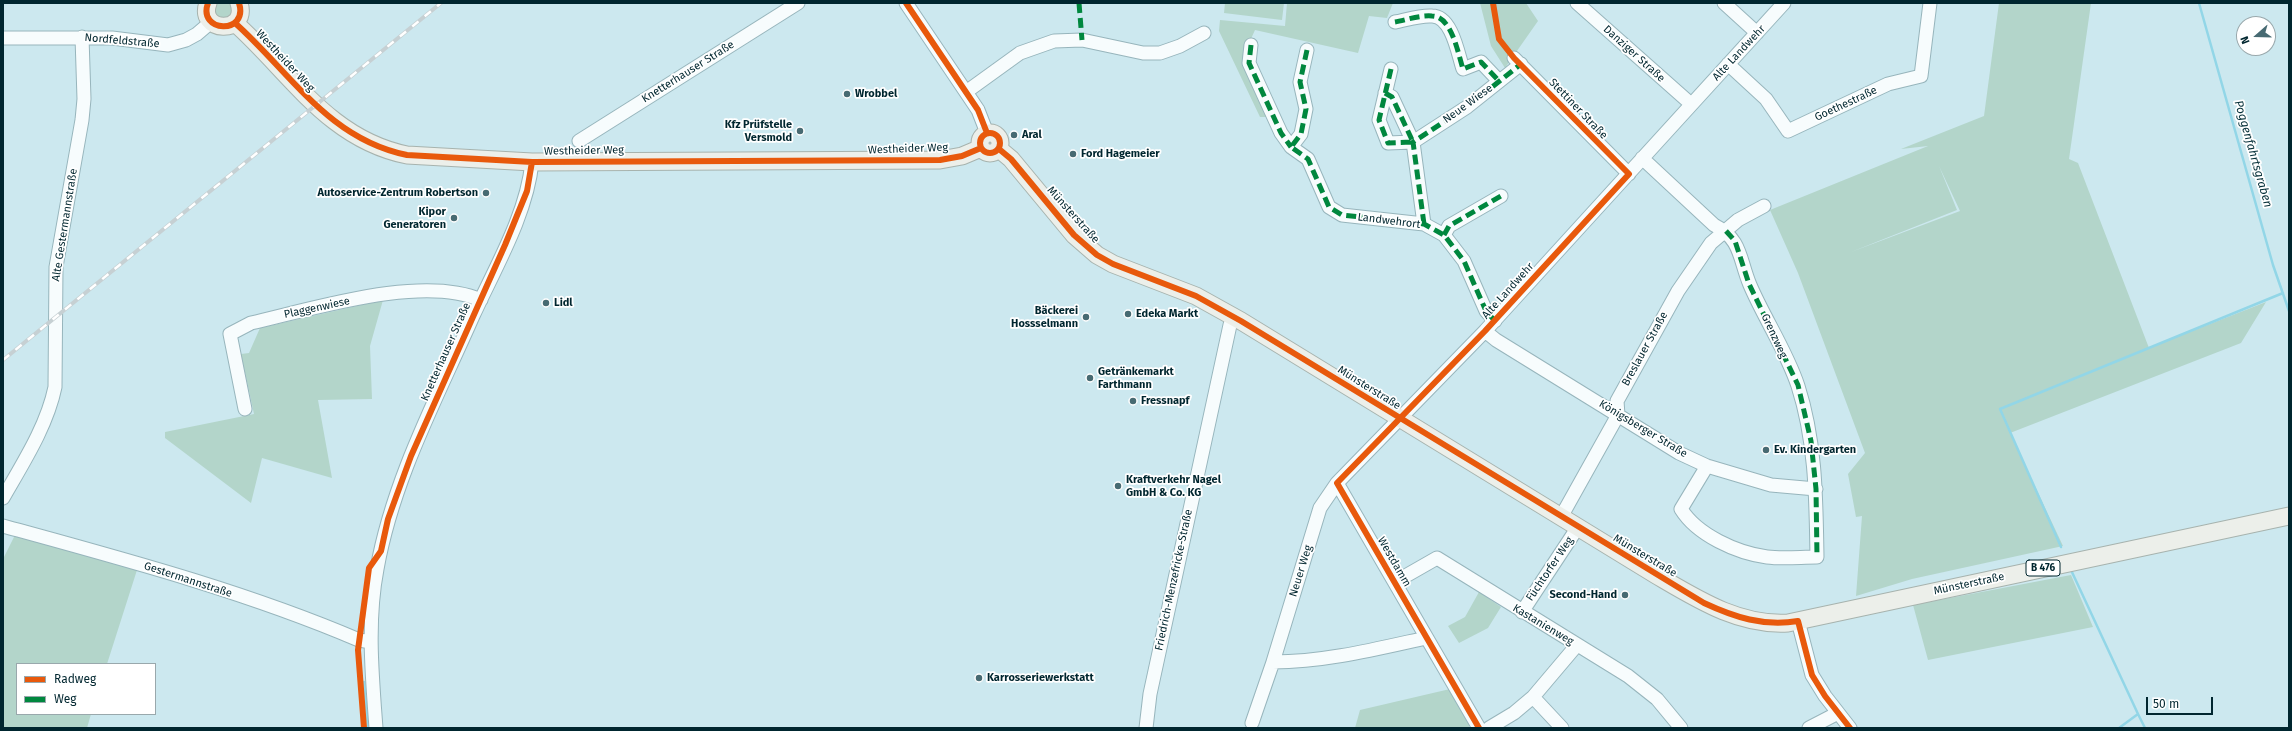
<!DOCTYPE html>
<meta charset="utf-8">
<style>
body{margin:0}
#map{position:relative;width:2292px;height:731px;overflow:hidden;background:#cce8ef;font-family:"Fira Sans",sans-serif}
canvas{display:block}
.frame{position:absolute;inset:0;border:4px solid #00262f;pointer-events:none}
.legend{position:absolute;left:16px;top:663px;width:140px;height:52px;box-sizing:border-box;background:#fff;border:1px solid #99a8ac;margin:0;padding:5px 7px;list-style:none;font-size:12px;color:#00262f}
.legend li{display:flex;align-items:center;gap:8px;height:20px}
.legend b{width:20px;border:1px solid #99a8ac}
.north{position:absolute;left:2236px;top:16px;width:40px;height:40px;box-sizing:border-box;background:#fff;border:1px solid #99a8ac;border-radius:50%;rotate:250deg;font-size:11px;font-weight:700;line-height:16px;text-align:center;color:#00262f}
.north::after{content:'';display:block;margin:auto;width:14px;height:18px;background:#476a72;clip-path:polygon(50% 0,100% 100%,50% 72%,0 100%)}
.scale{position:absolute;left:2146px;top:697px;width:67px;height:18px;box-sizing:border-box;border:2px solid #00262f;border-top:0;padding-left:5px;font-size:12px;line-height:14px;white-space:nowrap;color:#00262f;-webkit-text-stroke:3px #fff;paint-order:stroke}
</style>
<div id="map">
<canvas width="2292" height="731"></canvas>
<div class="frame"></div>
<ul class="legend">
<li><b style="height:5px;background:#e8590c"></b>Radweg</li>
<li><b style="height:5px;background:#00873e"></b>Weg</li>
</ul>
<div class="north">N</div>
<div class="scale">50 m</div>
</div>
<script>
const g = document.querySelector('canvas').getContext('2d');
g.lineJoin = 'round';
function fill(path, color) { g.fillStyle = color; g.fill(path, 'evenodd'); }
function trace(path, color, width, dash) { g.strokeStyle = color; g.lineWidth = width; g.lineCap = dash ? 'butt' : 'round'; g.setLineDash(dash || []); g.stroke(path); }
function drawText(font, color, halo, rows, align = 'center') {
  g.font = font + ' "Fira Sans",sans-serif'; g.lineWidth = 3.5; g.setLineDash([]); g.textBaseline = 'middle'; g.strokeStyle = halo; g.fillStyle = color; for (const [text, x, y, turn = 0] of rows) {
    g.save(); g.translate(x, y); g.rotate((+turn || 0) * Math.PI / 180); g.textAlign = isNaN(turn) ? turn : align; if (halo) g.strokeText(text, 0, 0); g.fillText(text, 0, 0); g.restore();
  }
}
const green = new Path2D(`
 M 216,3 L 231,3 L 233,10 L 230,18 L 217,18 L 213,8 Z
 M 1225,3 L 1284,3 L 1282,20 L 1224,13 Z
 M 1287,3 L 1393,3 L 1387,18 L 1369,16 L 1358,53 L 1255,30 L 1250,41 L 1270,117 L 1260,117 L 1219,31 L 1220,20 L 1285,26 Z
 M 1480,3 L 1526,3 L 1538,21 L 1505,68 L 1491,46 Z
 M 1999,3 L 2091,3 L 2069,159 L 2078,163 L 2149,348 L 2266,302 L 2241,343 L 2010,433 L 2063,546 L 1912,579 L 1856,596 L 1862,516 L 1856,517 L 1848,474 L 1865,453 L 1798,273 L 1770,210 L 1928,146 L 1901,149 L 1984,116 ZM 1939,166 L 1960,211 L 1851,252 L 1957,210 Z
 M 383,300 L 370,346 L 372,399 L 318,400 L 332,478 L 262,458 L 251,503 L 165,438 L 165,432 L 254,414 L 241,354 L 249,353 L 260,328 Z
 M 16,533 L 137,570 L 107,664 L 17,664 L 17,714 L 91,714 L 87,728 L 3,728 L 3,559 Z
 M 2071,575 L 2093,627 L 1928,660 L 1913,605 Z
 M 1479,592 L 1501,607 L 1488,628 L 1459,643 L 1448,626 L 1465,617 Z
 M 1450,689 L 1469,724 L 1469,728 L 1355,728 L 1360,710 Z`);
const stream = new Path2D(`
 M 2199,3 L 2273,265 L 2289,311
 M 2061,547 L 2000,409 L 2283,293
 M 2071,570 L 2138,714
 M 364,682 L 368,728
 M 2119,728 L 2138,714 L 2145,728`);
const minor = new Path2D(`
 M 906,3 L 978,110 L 987,133
 M 1577,3 L 1691,104
 M 1724,3 L 1757,33
 M 1395,22 C 1406,20 1420,15 1432,16 C 1452,16 1458,54 1463,69 L 1481,62 L 1499,81
 M 3,38 L 112,38 L 168,45 L 186,40 L 197,34 L 211,22
 M 1251,45 L 1249,63 L 1281,133 L 1291,147
 M 1307,50 L 1300,82 L 1306,109 L 1301,134 L 1291,147 L 1308,159 L 1329,207 L 1342,215 L 1424,224 L 1444,235 L 1464,261 L 1486,311 L 1495,321
 M 1514,58 L 1629,174
 M 1728,64 L 1766,99 L 1788,131 L 1888,84 L 1921,76 L 1930,3
 M 966,92 L 1020,53 L 1054,41 L 1082,40 L 1143,53 L 1160,53 L 1180,46 L 1204,33
 M 1385,93 L 1392,97 L 1413,142 L 1388,143 L 1379,120 L 1391,69
 M 579,141 L 798,3
 M 1642,158 L 1714,225 C 1742,239 1739,259 1750,285 C 1764,318 1787,352 1798,386 C 1816,442 1816,499 1817,557 C 1801,557 1783,559 1767,557 C 1737,553 1697,535 1681,509 L 1707,466
 M 1424,224 L 1413,142 L 1467,107 L 1521,64
 M 1444,235 L 1449,226 L 1501,196
 M 1485,331 L 1496,340 L 1679,453 L 1707,466 L 1771,485 L 1816,489
 M 245,409 L 230,334 L 251,323 C 313,309 422,274 481,300
 M 1337,483 L 1320,508 L 1273,662 C 1325,662 1376,649 1426,638
 M 3,498 C 23,463 47,426 55,387 L 56,267 L 82,120 L 84,99 L 82,37
 M 1561,517 L 1618,415 L 1617,401 L 1678,291 L 1711,243 L 1738,220 L 1764,206
 M 3,526 C 123,559 244,591 359,640 L 371,642
 M 1395,582 L 1437,558 L 1628,676 L 1657,699 L 1681,728
 M 1522,612 L 1578,527
 M 1798,621 L 1812,675 L 1825,696 L 1850,728
 M 1533,697 L 1562,728
 M 1252,723 L 1273,662
 M 376,728 C 372,675 367,621 377,569 C 393,479 437,398 473,316 C 495,268 527,214 532,162
 M 1146,728 L 1150,694 L 1230,325 L 1233,316
 M 1479,728 L 1337,483 L 1485,331 L 1784,3
 M 1489,728 L 1514,713 L 1533,697 L 1577,645
 M 1809,728 L 1838,713`);
const major = new Path2D(`
 M 208,3 C 197,33 249,35 239,3
 M 235,23 C 290,72 328,139 407,155 L 532,162 L 940,160 L 962,156 L 981,148
 M980 143a10 10 0 1 1 20 0a10 10 0 1 1-20 0Z
 M 999,149 L 1011,159 L 1074,235 L 1097,255 L 1113,264 L 1196,296 L 1241,321 L 1656,575 C 1697,599 1739,626 1788,623 L 2289,516`);
const rail = new Path2D(`
 M 3,360 L 441,3`);
const quiet = new Path2D(`
 M 1079,3 L 1082,40
 M 1395,22 C 1406,20 1420,15 1432,16 C 1452,16 1458,54 1463,69 L 1481,62 L 1499,81
 M 1251,45 L 1249,63 L 1281,133 L 1291,147
 M 1307,50 L 1300,82 L 1306,109 L 1301,134 L 1291,147 L 1308,159 L 1329,207 L 1342,215 L 1424,224 L 1444,235 L 1464,261 L 1486,311 L 1495,321
 M 1385,93 L 1392,97 L 1413,142 L 1388,143 L 1379,120 L 1391,69
 M 1424,224 L 1413,142 L 1467,107 L 1521,64
 M 1726,231 L 1735,241 L 1749,284 L 1798,385 L 1811,441 L 1816,489 L 1817,557
 M 1444,235 L 1449,226 L 1501,196`);
const cycleway = new Path2D(`
 M 208,3 C 197,33 249,35 239,3
 M 906,3 L 978,110 L 987,133
 M 235,23 C 290,72 328,139 407,155 L 532,162 L 940,160 L 962,156 L 981,148
 M980 143a10 10 0 1 1 20 0a10 10 0 1 1-20 0Z
 M 999,149 L 1011,159 L 1074,235 L 1097,255 L 1113,264 L 1196,296 L 1241,321 L 1704,603 C 1734,617 1764,627 1798,621 L 1812,675 L 1825,696 L 1850,728
 M 364,728 L 358,650 L 369,568 L 381,551 L 388,519 L 411,456 L 505,245 L 527,191 L 532,162
 M 1479,728 L 1337,483 L 1485,331 L 1629,174 L 1514,58 L 1499,39 L 1493,3`);
const markers = [
 [847,94,4,"#476a72"],
 [800,131,4,"#476a72"],
 [1014,135,4,"#476a72"],
 [1073,154,4,"#476a72"],
 [486,193,4,"#476a72"],
 [454,218,4,"#476a72"],
 [546,303,4,"#476a72"],
 [1128,314,4,"#476a72"],
 [1086,317,4,"#476a72"],
 [1090,378,4,"#476a72"],
 [1133,401,4,"#476a72"],
 [1766,450,4,"#476a72"],
 [1118,486,4,"#476a72"],
 [1625,595,4,"#476a72"],
 [979,678,4,"#476a72"]
];
const shields = [
 [2043,568,34]
];
const shieldNames = [
 ["B 476",2043,568]
];
const streetNames = [
 ["Nordfeldstraße",122,41,5],
 ["Alte Landwehr",1739,53,-47],
 ["Danziger Straße",1634,54,42],
 ["Westheider Weg",285,61,47],
 ["Knetterhauser Straße",688,72,-32],
 ["Neue Wiese",1468,104,-36],
 ["Goethestraße",1846,104,-25],
 ["Stettiner Straße",1578,109,46],
 ["Westheider Weg",908,149,-2],
 ["Westheider Weg",584,151,-1],
 ["Münsterstraße",1073,215,48],
 ["Landwehrort",1389,221,7],
 ["Alte Gestermannstraße",65,225,-81],
 ["Alte Landwehr",1508,291,-48],
 ["Plaggenwiese",317,308,-12],
 ["Grenzweg",1774,336,65],
 ["Breslauer Straße",1645,349,-61],
 ["Knetterhauser Straße",446,352,-66],
 ["Münsterstraße",1369,388,32],
 ["Königsberger Straße",1643,429,31],
 ["Münsterstraße",1645,556,31],
 ["Westdamm",1394,562,60],
 ["Füchtorfer Weg",1550,569,-56],
 ["Neuer Weg",1301,571,-73],
 ["Gestermannstraße",188,580,18],
 ["Friedrich-Menzefricke-Straße",1174,580,-78],
 ["Münsterstraße",1969,584,-12],
 ["Kastanienweg",1543,625,31]
];
const poiNames = [
 ["Wrobbel",855,94],
 ["Kfz Prüfstelle",792,125,"right"],
 ["Versmold",792,138,"right"],
 ["Aral",1022,135],
 ["Ford Hagemeier",1081,154],
 ["Autoservice-Zentrum Robertson",478,193,"right"],
 ["Kipor",446,212,"right"],
 ["Generatoren",446,225,"right"],
 ["Lidl",554,303],
 ["Bäckerei",1078,311,"right"],
 ["Hossselmann",1078,324,"right"],
 ["Edeka Markt",1136,314],
 ["Getränkemarkt",1098,372],
 ["Farthmann",1098,385],
 ["Fressnapf",1141,401],
 ["Ev. Kindergarten",1774,450],
 ["Kraftverkehr Nagel",1126,480],
 ["GmbH & Co. KG",1126,493],
 ["Second-Hand",1617,595,"right"],
 ["Karrosseriewerkstatt",987,678]
];
const waterNames = [
 ["Poggenfahrtsgraben",2253,154,74]
];
fill(green, '#b3d5ca');
trace(stream, '#92d6e7', 2.5);
trace(minor, '#97b5bc', 15);
trace(major, '#a7b3ae', 19);
trace(minor, '#f7fcfd', 13);
trace(major, '#ecefea', 17);
trace(rail, '#c6d0d3', 4);
trace(rail, '#fff', 2.5, [8]);
trace(quiet, '#00873e', 5, [10, 5]);
trace(cycleway, '#e8590c', 6);
for (const [x, y, r, color] of markers) { const dot = new Path2D(); dot.arc(x, y, r, 0, 2 * Math.PI); g.fillStyle = color; g.fill(dot); trace(dot, '#fff', 1.5); }
for (const [x, y, w] of shields) { const box = new Path2D(); box.roundRect(x - w / 2, y - 8, w, 16, 3); g.fillStyle = '#fff'; g.fill(box); trace(box, '#00262f', 1); }
drawText('bold 10px', '#00262f', null, shieldNames);
drawText('11px', '#00262f', '#fff', streetNames);
drawText('bold 11px', '#00262f', '#fff', poiNames, 'left');
drawText('italic 12px', '#053039', '#fff', waterNames);
</script>
